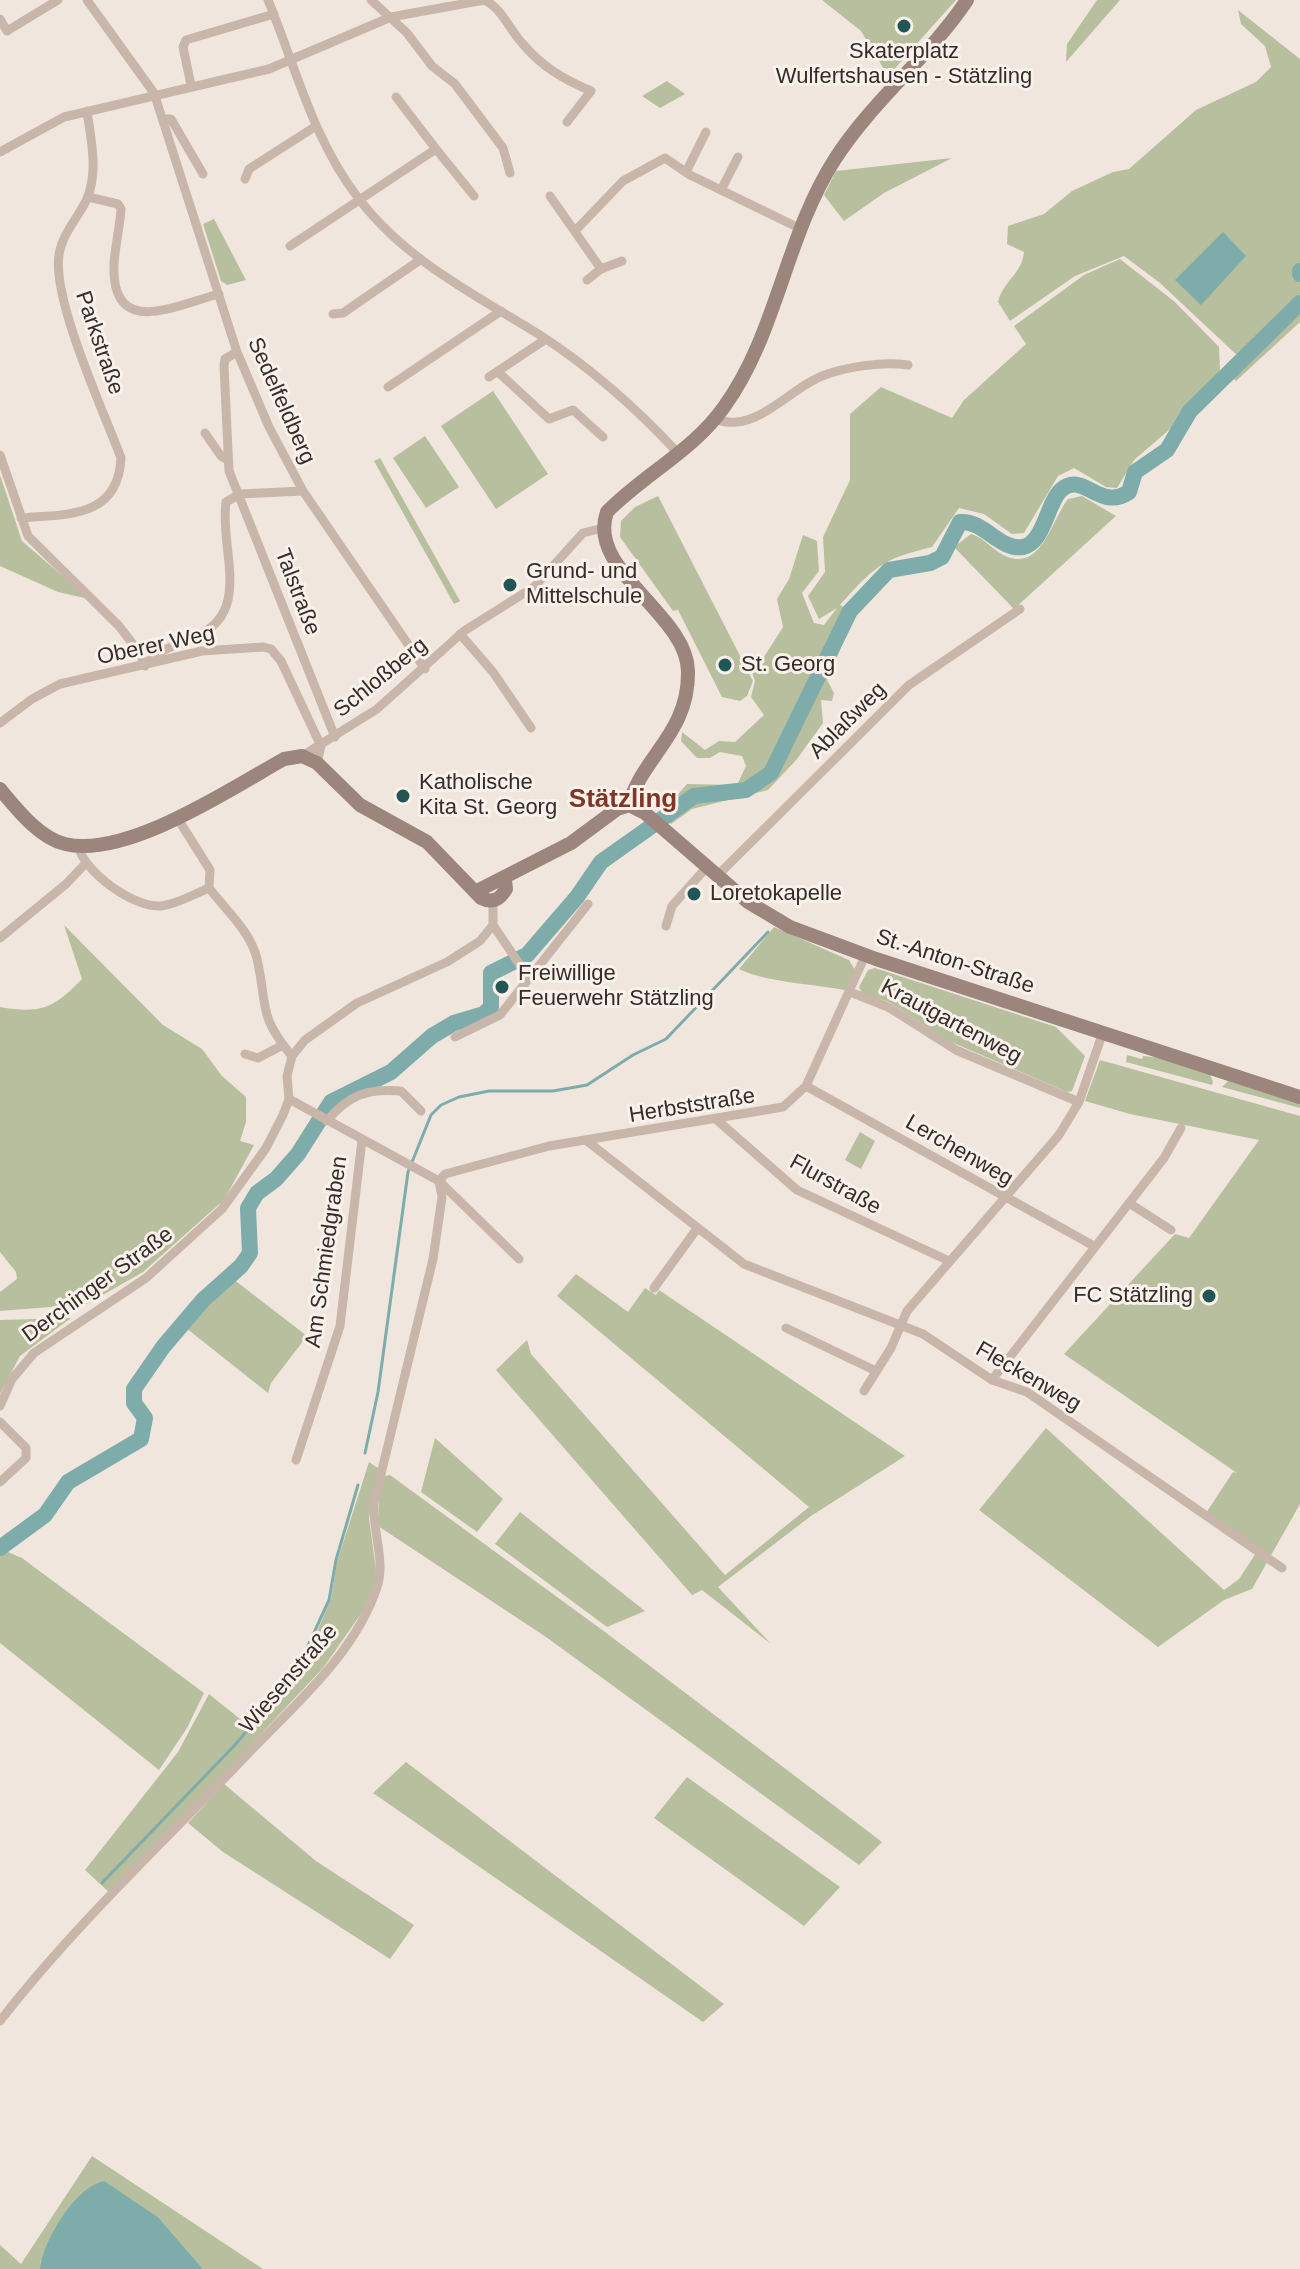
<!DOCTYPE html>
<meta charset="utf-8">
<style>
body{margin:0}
canvas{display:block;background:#f1e6de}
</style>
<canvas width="1300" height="2269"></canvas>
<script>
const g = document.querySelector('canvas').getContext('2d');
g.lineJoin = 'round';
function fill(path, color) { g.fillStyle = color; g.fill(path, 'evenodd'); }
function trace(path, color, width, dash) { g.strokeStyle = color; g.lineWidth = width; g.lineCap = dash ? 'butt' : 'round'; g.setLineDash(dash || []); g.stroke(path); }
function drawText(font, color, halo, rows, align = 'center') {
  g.font = font + ' Helvetica,sans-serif'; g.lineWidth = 6; g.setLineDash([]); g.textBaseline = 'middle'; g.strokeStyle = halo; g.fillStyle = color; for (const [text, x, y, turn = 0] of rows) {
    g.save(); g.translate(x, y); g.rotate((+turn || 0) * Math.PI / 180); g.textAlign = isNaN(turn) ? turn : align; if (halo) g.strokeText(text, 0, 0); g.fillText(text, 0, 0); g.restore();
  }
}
const green = new Path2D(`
 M 822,0 L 956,0 L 888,76 L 861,31 Z
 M 1097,0 L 1120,0 L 1066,62 L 1067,44 Z
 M 1238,10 L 1300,59 L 1300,301 L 1268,327 L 1240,358 L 1160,283 L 1124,256 L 1075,276 L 1010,321 L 998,302 C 1003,281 1022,274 1024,252 L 1007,244 L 1008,226 L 1044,214 L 1072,191 L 1113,172 L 1129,169 L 1196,110 L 1256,82 L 1271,67 L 1265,46 L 1241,24 Z
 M 667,81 L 685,94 L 660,108 L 642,96 Z
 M 952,158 L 884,193 L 844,221 L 824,195 L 836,171 Z
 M 214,219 L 246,280 L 227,285 L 221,281 L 203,224 Z
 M 1120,259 L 1175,302 L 1219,347 L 1220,370 L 1169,430 L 1134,460 L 1117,488 L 1106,487 L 1074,468 L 1058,476 L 1024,533 L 1012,534 L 984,514 L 959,508 L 932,547 C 882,559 874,567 840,605 L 856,613 L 827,680 L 834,693 L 832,701 L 821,700 L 823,723 L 797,759 L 768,790 L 692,809 L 671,824 L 660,815 L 687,784 L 737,785 L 746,766 L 742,756 L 720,752 L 710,758 L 697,758 L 681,741 L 682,732 L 705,750 L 719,741 L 735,742 L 764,715 L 751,697 L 755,681 L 749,664 L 764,657 L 783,627 L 777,599 L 789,579 L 803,535 L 817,541 L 819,571 L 802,593 L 814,623 L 824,625 L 837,608 L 819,619 L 808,596 L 825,572 L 823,537 L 850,480 L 850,414 L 881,387 L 952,418 L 964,400 L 1026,344 L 1014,326 L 1084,275 Z
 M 1300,308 L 1300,322 L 1236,381 L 1231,376 Z
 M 493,391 L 548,474 L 496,509 L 441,426 Z
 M 425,436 L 459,487 L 426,508 L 393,458 Z
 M 380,458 L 460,601 L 454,604 L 374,461 Z
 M 0,475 L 22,541 L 89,599 L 58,592 L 0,566 Z
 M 658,496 L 753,681 L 747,696 L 740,701 L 722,697 L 678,610 L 673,611 L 620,537 L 621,521 L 635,507 Z
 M 1082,496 L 1116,516 L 1014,609 L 954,547 L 971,534 C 986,538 993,552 1008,557 C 1042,570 1052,519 1068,499 Z
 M 64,925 L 163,1025 L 202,1049 L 222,1076 L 246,1097 L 246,1122 L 240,1141 L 254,1145 L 224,1200 L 143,1272 L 87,1304 L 0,1311 L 0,1292 L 17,1279 L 16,1272 L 0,1252 L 0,1007 C 42,1014 54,1008 82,979 Z
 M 774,927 L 849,960 L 855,970 L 845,990 C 813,984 765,982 739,969 Z
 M 875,968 L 1056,1027 L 1085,1056 L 1072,1091 L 1067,1092 L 949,1041 L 889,1002 L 862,993 L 859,987 L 868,970 Z
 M 1127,1055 L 1142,1059 L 1143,1056 L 1161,1058 L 1210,1074 L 1213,1082 L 1212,1085 L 1126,1062 Z
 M 1100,1060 L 1300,1116 L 1300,1504 L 1252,1589 L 1224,1600 L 1158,1647 L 979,1510 L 1046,1428 L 1224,1590 L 1239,1579 L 1258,1550 L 1206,1513 L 1233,1472 L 1237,1473 L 1064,1354 L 1175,1234 L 1189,1238 L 1259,1140 L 1130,1114 L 1085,1101 Z
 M 1228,1081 L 1300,1103 L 1300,1108 L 1222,1087 Z
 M 860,1132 L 875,1141 L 861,1169 L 845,1160 Z
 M 576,1274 L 628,1312 L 645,1288 L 656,1295 L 659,1290 L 905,1456 L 811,1516 L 718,1587 L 771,1644 L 702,1590 L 692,1595 L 496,1370 L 527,1340 L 531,1354 L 725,1575 L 809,1507 L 557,1296 Z
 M 233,1279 L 307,1336 L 271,1383 L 268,1393 L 186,1328 Z
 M 71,1318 L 20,1356 L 0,1394 L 0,1320 Z
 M 435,1438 L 503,1499 L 477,1532 L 421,1492 Z
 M 369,1462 L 378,1468 L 369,1518 L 377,1578 L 363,1611 L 323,1668 L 111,1894 L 85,1870 L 178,1752 L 209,1694 L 245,1723 L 301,1669 L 331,1599 L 337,1562 Z
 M 390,1475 L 605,1632 L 882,1842 L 859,1865 L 546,1637 L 378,1526 L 379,1497 L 385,1476 Z
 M 520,1512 L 645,1611 L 607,1627 L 495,1544 Z
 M 3,1550 L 22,1558 L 204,1693 L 187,1728 L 159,1770 L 0,1643 L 0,1556 Z
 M 406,1762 L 724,2004 L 703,2022 L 373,1793 Z
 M 687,1777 L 840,1887 L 804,1926 L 654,1818 Z
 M 224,1784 L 316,1861 L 414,1925 L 390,1959 L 223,1852 L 188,1823 Z
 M 92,2156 L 263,2269 L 203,2269 L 159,2218 L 41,2260 L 40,2269 L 0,2269 L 0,2245 L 21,2264 Z`);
const water = new Path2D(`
 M 1223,232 L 1246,256 L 1201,305 L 1175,280 Z
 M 104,2181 L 159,2218 L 203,2269 L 40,2269 C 43,2241 75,2187 104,2181 Z`);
const stream = new Path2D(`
 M 365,1453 L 378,1392 L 408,1172 L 431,1115 L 441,1105 L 459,1097 L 489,1091 L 553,1091 L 587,1085 L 633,1055 L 666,1039 L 768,932
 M 102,1883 L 234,1746 L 295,1674 L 329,1600 L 336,1560 L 358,1485`);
const river = new Path2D(`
 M 1300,271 L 1300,274
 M 0,1548 L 45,1515 L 68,1482 L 141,1439 L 145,1418 L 134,1403 L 134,1389 L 163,1347 L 203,1300 L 241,1266 L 250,1253 L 248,1208 L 257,1193 L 276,1179 L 298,1154 L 331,1102 L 391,1072 L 432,1036 L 454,1023 L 484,1014 L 491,1007 L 491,973 L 527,955 L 577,897 L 601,862 L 694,796 L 746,790 L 771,773 L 850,611 L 889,570 L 930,563 L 942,557 L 960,522 C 984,520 1000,551 1023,547 C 1044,543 1047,503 1061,490 C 1083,470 1099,512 1129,492 L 1135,472 L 1167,450 L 1190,411 L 1300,303`);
const street = new Path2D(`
 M 87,0 L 154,93 L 237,352 L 269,427 L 303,491 L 425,669
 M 268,0 C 296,68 313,140 359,199 C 407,262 478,296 543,337 C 592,369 637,409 677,452
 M 371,0 L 407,33 L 432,66 L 455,84 L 503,148 L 510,173
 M 484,0 C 502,8 509,29 522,43 C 542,67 563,79 591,91 L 567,122
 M 0,19 L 7,31 L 58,0
 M 191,85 L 183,47 L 186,40 L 274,14
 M 396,97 L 436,149
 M 164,119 L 171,119 L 203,174
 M 0,152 L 64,117 L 269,69 L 391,17 L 484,0
 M 687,170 L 706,132
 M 245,179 L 249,169 L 316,126
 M 721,190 L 738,157
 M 550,196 L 601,269 L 622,261
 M 88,197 L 118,204 L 121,209 C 120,227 115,246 114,264 C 111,340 176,305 219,294
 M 575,231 L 623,181 L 665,158 L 690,175 L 799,228
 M 290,246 L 436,149 L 474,196
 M 587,280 L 601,269
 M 333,314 L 343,313 L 420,260
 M 237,352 L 225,359 L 224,366 L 229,471 L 335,737
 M 498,372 L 549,419 L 573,410 L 603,437
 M 489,377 L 546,339
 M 388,387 L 501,311
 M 715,419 C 755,435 787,390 822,376 C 845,367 883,361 908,365
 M 205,433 L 221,456 L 228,460
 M 0,455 L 28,536 L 119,626 L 139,652 L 145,666
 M 21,518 C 66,514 118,519 121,458 C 104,412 52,300 59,255 C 62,234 77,219 86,201 C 99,173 91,140 87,111
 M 460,634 L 493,672 L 531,728
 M 145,666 C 156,649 179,645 197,636 C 253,611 219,548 226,502 L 240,494 L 303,491
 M 0,723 L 32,699 L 60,684 L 202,651 L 263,647 L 271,649 L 281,661 L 321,746 L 317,763
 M 302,756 L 377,709 L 464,631 L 534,587 L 583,533 L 603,528
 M 178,819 L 210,870 L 209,888
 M 78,845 C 83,872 134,908 161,906 C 178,904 194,894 209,888 C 225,909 251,932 257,959 C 268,1006 257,1014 292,1056
 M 716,877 L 909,685 L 1020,609
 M 493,925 L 528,977
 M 666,926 L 672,906 L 706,868
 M 0,938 L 66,884 L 85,864
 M 850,992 L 888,1007 L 956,1050 L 1079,1102
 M 455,1037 L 500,1015 L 588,904
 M 245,1054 L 258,1058 L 283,1045
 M 806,1086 L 1094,1246
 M 289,1099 L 439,1181 L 519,1259
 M 717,1120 L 797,1190 L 949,1261
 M 327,1121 C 348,1095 368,1088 401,1091 L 421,1111
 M 587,1141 L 744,1264 L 923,1334 L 992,1380 L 1027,1392 L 1282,1568
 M 439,1181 L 445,1174 L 549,1146 L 783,1107 L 806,1086 L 865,956
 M 1129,1203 L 1171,1230
 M 654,1288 L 696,1230
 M 786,1328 L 876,1371
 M 992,1380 L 1164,1158 L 1181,1128
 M 864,1391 L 891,1348 L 907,1311 L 1059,1135 L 1079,1102 L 1103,1032
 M 0,1406 L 12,1379 L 34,1353 L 146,1278 L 222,1209 L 266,1148 L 283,1115 L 289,1099 L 287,1076 L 292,1056 L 305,1040 L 357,1003 L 447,962 L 480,941 L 493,925 L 493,901
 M 0,1422 L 26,1448 L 26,1458 L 0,1482
 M 296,1460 L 340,1326 L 362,1140
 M 0,2021 C 73,1927 162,1844 244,1758 C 291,1708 355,1655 377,1587 C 386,1562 372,1530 374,1503 L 433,1259 L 442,1197 L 439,1181`);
const secondary = new Path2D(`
 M 0,789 C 16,808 39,838 65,844 C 126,859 232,788 284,759 L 302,756 L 317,763 L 360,805 L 427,842 L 481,898 C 493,904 500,899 506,889 L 505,880
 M 629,805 C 642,756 689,734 688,671 C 687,614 586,570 607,512 C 643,475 694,450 724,407 C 777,334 785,237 835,159 C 873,100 929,57 967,0
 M 629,805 L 645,813 L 748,902 L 790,927 L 876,959 L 1300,1097
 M 475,892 L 571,843 L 617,809 L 629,805`);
const markers = [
 [904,26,8,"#215655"],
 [510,585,8,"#215655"],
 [725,665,8,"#215655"],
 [403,796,8,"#215655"],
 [694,894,8,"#215655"],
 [502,987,8,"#215655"],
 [1209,1296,8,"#215655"]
];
const poiNames = [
 ["Skaterplatz",904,52,"center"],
 ["Wulfertshausen - Stätzling",904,77,"center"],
 ["Grund- und",526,572],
 ["Mittelschule",526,597],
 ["St. Georg",741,665],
 ["Katholische",419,783],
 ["Kita St. Georg",419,808],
 ["Loretokapelle",710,894],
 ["Freiwillige",518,974],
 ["Feuerwehr Stätzling",518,999],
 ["FC Stätzling",1193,1296,"right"]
];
const streetNames = [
 ["Parkstraße",99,343,71],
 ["Sedelfeldberg",281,401,66],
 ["Talstraße",297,592,69],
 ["Oberer Weg",156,646,-12],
 ["Schloßberg",381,678,-39],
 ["Ablaßweg",848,721,-45],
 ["St.-Anton-Straße",955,962,18],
 ["Krautgartenweg",951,1022,28],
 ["Herbststraße",692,1106,-9],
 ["Lerchenweg",959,1151,30],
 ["Flurstraße",835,1185,29],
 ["Am Schmiedgraben",327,1252,-82],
 ["Derchinger Straße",98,1285,-36],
 ["Fleckenweg",1028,1377,30],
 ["Wiesenstraße",289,1679,-49]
];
const quarterNames = [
 ["Stätzling",623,800]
];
fill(green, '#b7bf9e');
fill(water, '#7eacab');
trace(stream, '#7eacab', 3);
trace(river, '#7eacab', 16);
trace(street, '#c9b6aa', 9);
trace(secondary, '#9c857c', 14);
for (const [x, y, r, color] of markers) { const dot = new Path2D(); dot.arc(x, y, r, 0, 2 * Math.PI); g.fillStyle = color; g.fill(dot); trace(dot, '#f9f1ea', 3); }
drawText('22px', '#362c29', '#f9f1ea', poiNames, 'left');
drawText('22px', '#362c29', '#f9f1ea', streetNames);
drawText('bold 26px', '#813527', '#f9f1ea', quarterNames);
</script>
